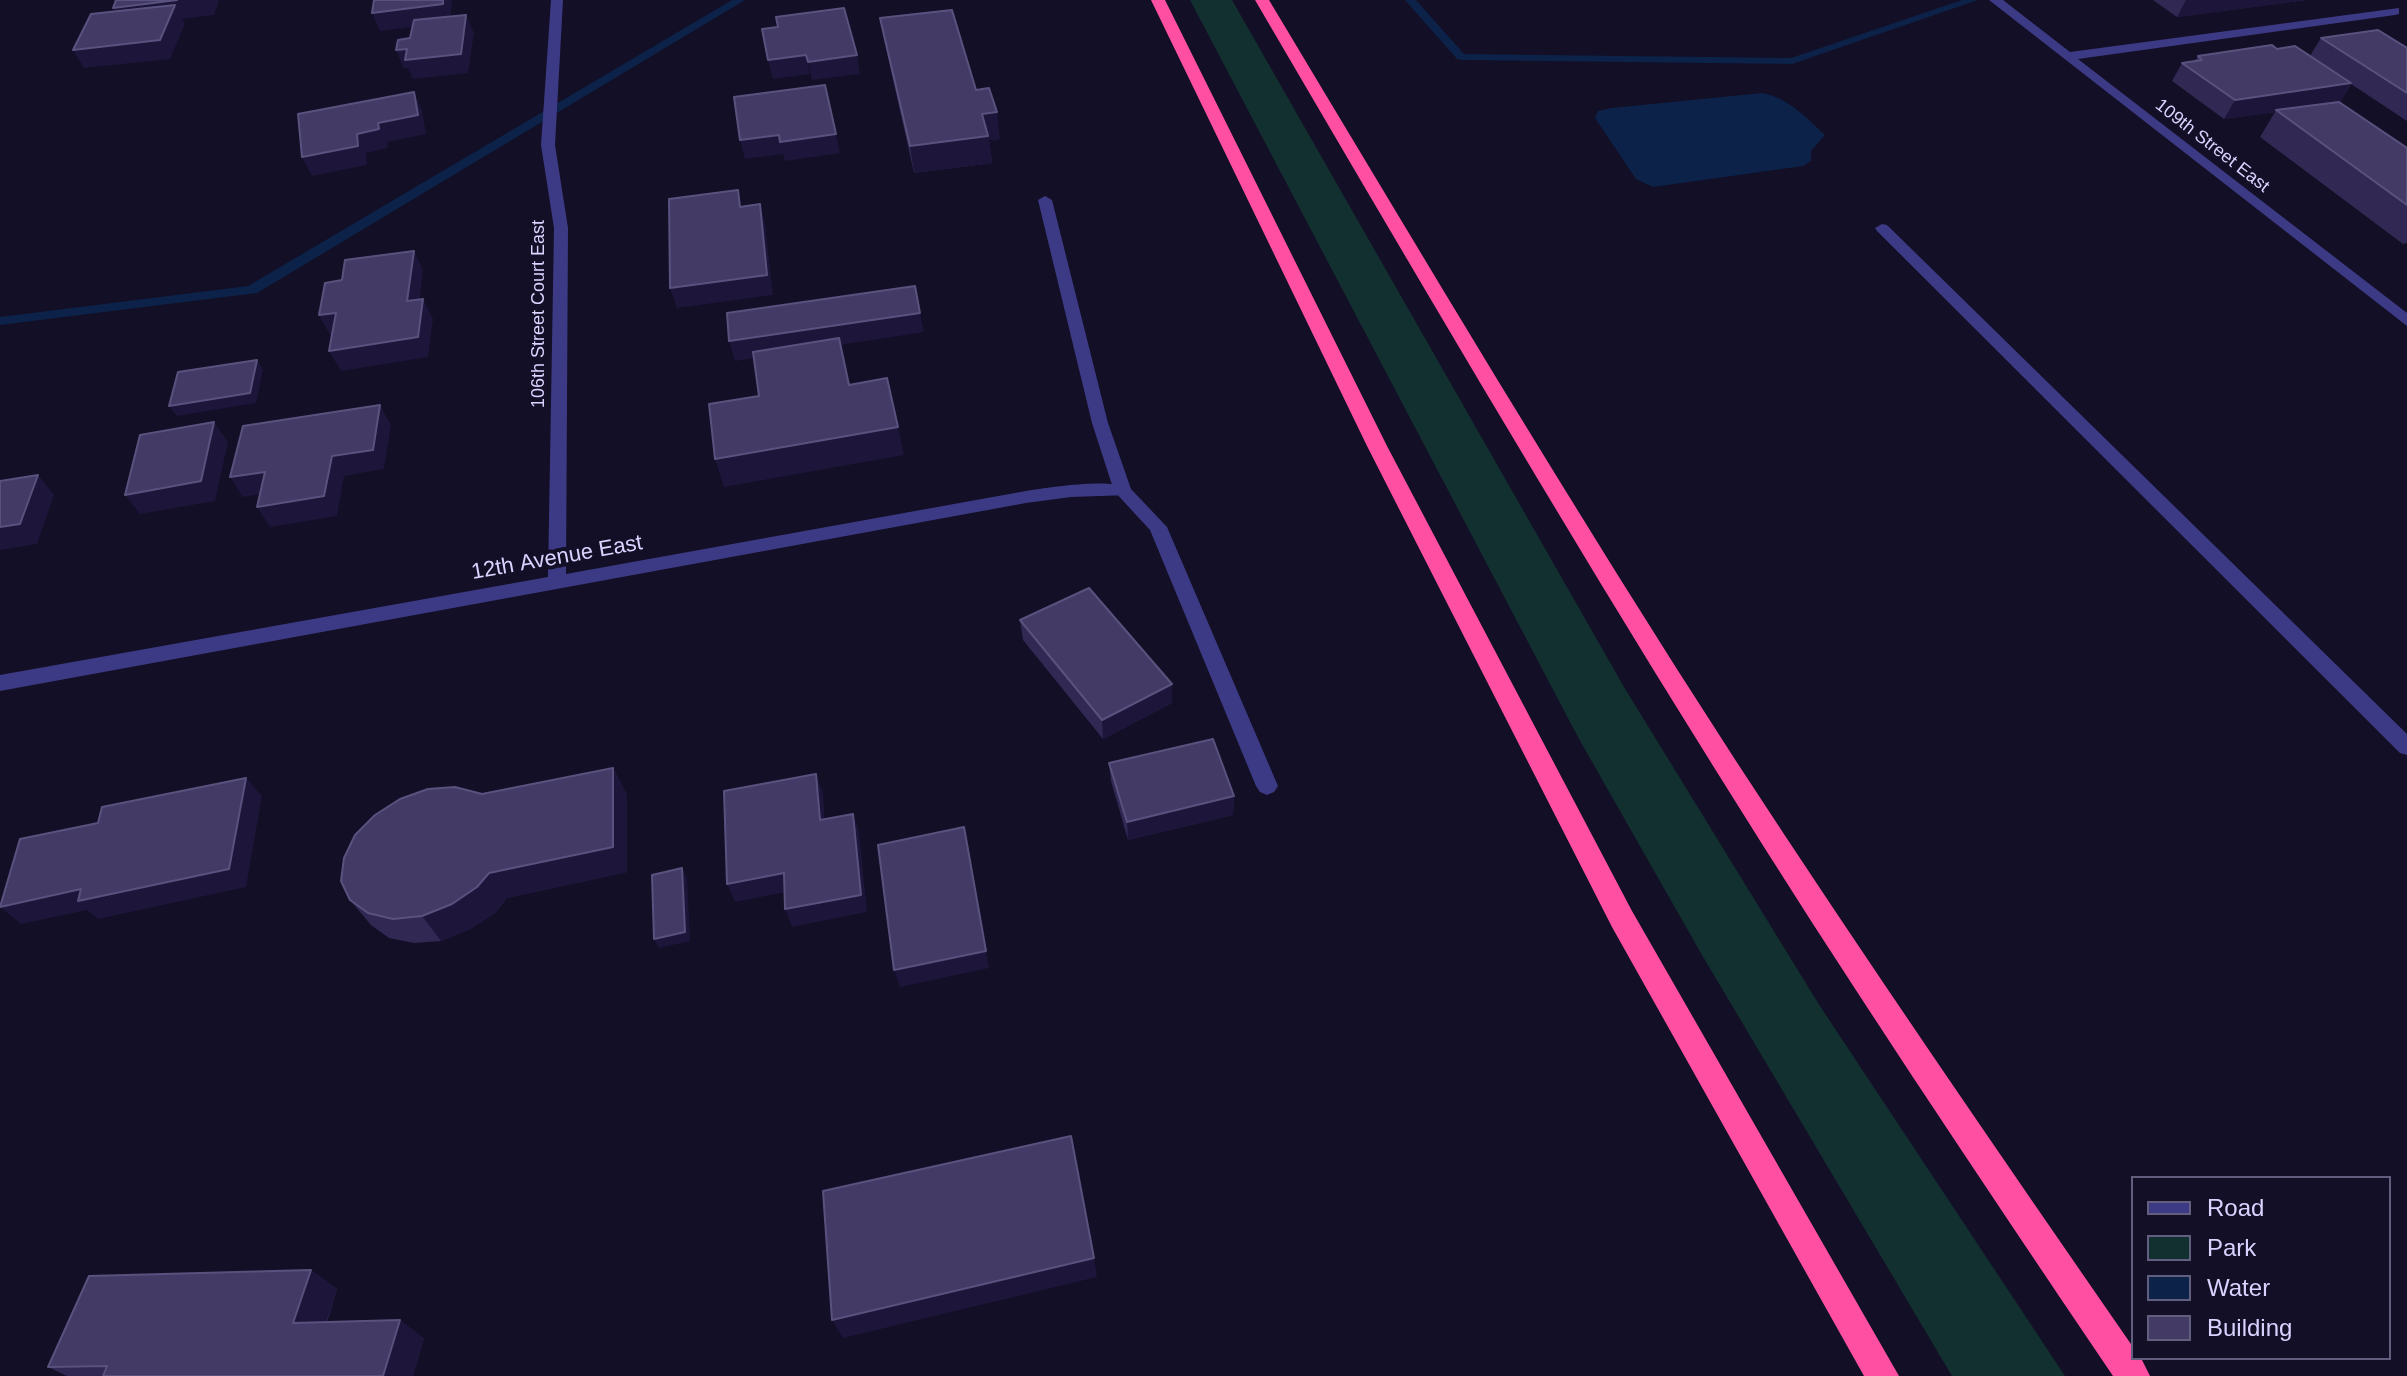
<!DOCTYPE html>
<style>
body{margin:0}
#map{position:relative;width:2407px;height:1376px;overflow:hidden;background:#130f26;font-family:Arial,sans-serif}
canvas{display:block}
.legend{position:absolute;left:2131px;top:1176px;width:260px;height:184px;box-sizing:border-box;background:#130f26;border:2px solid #625e7d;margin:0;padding:10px 14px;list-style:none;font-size:24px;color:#d9d4ff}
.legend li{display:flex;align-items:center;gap:16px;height:40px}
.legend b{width:40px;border:2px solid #625e7d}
</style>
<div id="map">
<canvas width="2407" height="1376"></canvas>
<ul class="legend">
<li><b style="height:10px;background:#3d3a85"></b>Road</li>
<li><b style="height:22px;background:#12302f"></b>Park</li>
<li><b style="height:22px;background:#0c2248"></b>Water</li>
<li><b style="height:22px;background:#433a66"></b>Building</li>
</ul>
</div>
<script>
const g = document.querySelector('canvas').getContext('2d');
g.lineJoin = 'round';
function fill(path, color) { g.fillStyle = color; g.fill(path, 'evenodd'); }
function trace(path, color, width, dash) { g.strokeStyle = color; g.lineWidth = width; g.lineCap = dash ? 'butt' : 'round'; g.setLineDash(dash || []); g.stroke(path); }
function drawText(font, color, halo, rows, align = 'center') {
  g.font = font + ' Arial,sans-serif'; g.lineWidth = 8; g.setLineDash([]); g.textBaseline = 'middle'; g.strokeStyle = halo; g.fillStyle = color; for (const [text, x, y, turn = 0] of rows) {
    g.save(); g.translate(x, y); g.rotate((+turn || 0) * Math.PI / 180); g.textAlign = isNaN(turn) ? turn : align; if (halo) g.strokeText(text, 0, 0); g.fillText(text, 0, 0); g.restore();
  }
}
const green = new Path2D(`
 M 1190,0 L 1232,0 L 1624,687 L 1818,1003 L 2065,1376 L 1952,1376 L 1702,955 L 1579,739 Z`);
const water = new Path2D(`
 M 1762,93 C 1787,97 1807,118 1825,135 L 1811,151 L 1811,161 L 1803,166 L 1653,187 L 1636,179 L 1595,118 L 1598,111 L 1612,108 Z`);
const stream = new Path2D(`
 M 732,0 L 745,0 L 257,293 L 0,325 L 0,317 L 248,286 Z
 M 1405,0 L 1416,0 L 1464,54 L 1791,58 L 1962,0 L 1978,0 L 1792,64 L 1461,60 L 1457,59 Z`);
const lane = new Path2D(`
 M 1045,196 L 1052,200 L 1108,423 L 1131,489 L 1167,527 L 1278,786 L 1274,792 L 1267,795 L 1260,792 L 1256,786 L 1150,530 L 1114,491 L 1092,423 L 1038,200 Z
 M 1882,224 L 1887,225 L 2407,734 L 2407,755 L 2400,753 L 1877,231 L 1875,228 Z`);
const street = new Path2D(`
 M 551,0 L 563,0 L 555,145 L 568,228 L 566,574 L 1026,491 C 1047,488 1119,476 1132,491 L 1129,495 L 1071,497 L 1026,503 L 0,691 L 0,675 L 548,577 L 554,228 L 541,145 Z
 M 1989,0 L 2003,0 L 2070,52 L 2399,8 L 2399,14 L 2395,15 L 2078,59 L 2407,313 L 2407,326 Z`);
const highway = new Path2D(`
 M 1151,0 L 1165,0 L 1387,446 L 1632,911 L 1899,1376 L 1864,1376 L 1612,927 L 1367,446 Z
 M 1255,0 L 1269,0 C 1422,255 1574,511 1736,761 C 1865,959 1999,1153 2133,1347 L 2133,1358 L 2141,1358 L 2150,1376 L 2113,1376 C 1978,1176 1843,975 1715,769 C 1557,516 1406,258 1255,0 Z`);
const wall = new Path2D(`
 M 2153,0 L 2307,0 L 2177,17 Z
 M 880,18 L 976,90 L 1000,139 L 989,140 L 992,163 L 914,173 L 885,44 Z
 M 2321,38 L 2407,48 L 2407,121 L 2351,84 L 2340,102 L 2407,148 L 2407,243 L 2403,244 L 2260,137 L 2275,112 L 2224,119 L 2172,81 L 2182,63 L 2195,61 L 2198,56 L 2277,49 L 2310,56 Z
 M 1020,620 L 1172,703 L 1103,739 L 1023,640 Z
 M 1109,763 L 1234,796 L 1233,815 L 1128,840 L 1111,781 Z
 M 613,768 L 627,795 L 627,872 L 507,898 L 495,913 L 470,929 L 441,941 L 414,943 L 389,938 L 371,925 L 350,900 L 482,794 Z
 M 311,1270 L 337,1289 L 327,1322 L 424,1338 L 413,1376 L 67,1376 L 48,1367 Z`);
const shadedWall = new Path2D(`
 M 177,0 L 219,0 L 214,15 L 182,19 L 185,24 L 170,59 L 84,68 L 73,50 L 123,26 L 113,8 Z
 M 443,0 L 452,0 L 450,22 L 380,31 L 372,13 Z
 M 2186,0 L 2307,0 L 2177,17 Z
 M 466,15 L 474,33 L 468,73 L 413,79 L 408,68 L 404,69 L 396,50 Z
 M 806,55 L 810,74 L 773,79 L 768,60 Z
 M 857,55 L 860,74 L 812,80 L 808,62 Z
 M 2351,83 L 2340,102 L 2276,110 L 2275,112 L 2224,119 L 2235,100 Z
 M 414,92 L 422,110 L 426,134 L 387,142 L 388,148 L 366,153 L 367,165 L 312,176 L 302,157 L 357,134 L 378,123 Z
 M 997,112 L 1000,139 L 989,140 L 992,163 L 914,173 L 910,146 L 982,114 Z
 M 836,134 L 840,153 L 785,161 L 783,154 L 745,159 L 740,140 L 779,135 Z
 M 760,204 L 765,224 L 773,295 L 677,308 L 670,288 Z
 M 414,251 L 423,270 L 417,321 L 407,301 Z
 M 423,299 L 433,319 L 428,357 L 341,371 L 329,351 Z
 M 336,313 L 347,333 L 330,335 L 319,315 Z
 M 920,313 L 924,332 L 735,361 L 729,341 Z
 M 257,360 L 263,370 L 256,403 L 177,416 L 169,406 Z
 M 380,405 L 391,425 L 384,469 L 344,476 L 337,516 L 270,527 L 257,507 L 332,456 Z
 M 214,422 L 228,442 L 215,501 L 140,514 L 125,495 Z
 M 898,427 L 904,455 L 724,487 L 715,459 Z
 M 265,472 L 278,491 L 243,497 L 230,477 Z
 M 38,475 L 54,495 L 37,544 L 0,550 L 0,527 Z
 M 1172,684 L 1172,703 L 1103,739 L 1102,720 Z
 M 613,768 L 627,795 L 627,872 L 507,898 L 495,913 L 470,929 L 441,941 L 422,916 L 489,873 Z
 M 816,774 L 823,793 L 826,839 L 820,820 Z
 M 246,778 L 262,796 L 246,887 L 98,919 L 87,910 L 21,924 L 0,907 L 81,889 Z
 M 1234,796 L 1233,815 L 1128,840 L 1127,822 Z
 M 853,814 L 859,832 L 867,912 L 792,927 L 785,909 Z
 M 964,827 L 989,968 L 900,987 L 894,970 Z
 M 682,868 L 687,878 L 690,941 L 659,948 L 654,939 Z
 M 784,873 L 791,891 L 735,902 L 727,884 Z
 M 1094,1258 L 1097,1277 L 843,1338 L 832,1320 Z
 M 311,1270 L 337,1289 L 320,1341 L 293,1323 Z
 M 400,1320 L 424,1338 L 413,1376 L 383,1376 Z`);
const building = new Path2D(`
 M 116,0 L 177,0 L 113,8 Z
 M 374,0 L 443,0 L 443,4 L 372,13 Z
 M 175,5 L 160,40 L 73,50 L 91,14 Z
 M 844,8 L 857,55 L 808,62 L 806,55 L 768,60 L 762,29 L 778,27 L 776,17 Z
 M 952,10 L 976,90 L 989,88 L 997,112 L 982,114 L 988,136 L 910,146 L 880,18 Z
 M 466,15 L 461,54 L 405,60 L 407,49 L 396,50 L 398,40 L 410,38 L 414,20 Z
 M 2378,30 L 2407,48 L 2407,93 L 2321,38 Z
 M 2272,45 L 2277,49 L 2295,46 L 2351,83 L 2235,100 L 2182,63 L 2202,60 L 2198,56 Z
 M 825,85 L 836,134 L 780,142 L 779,135 L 740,140 L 734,97 Z
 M 414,92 L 418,115 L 378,123 L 379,129 L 357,134 L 358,146 L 302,157 L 298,114 Z
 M 2339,102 L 2407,148 L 2407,205 L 2276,110 Z
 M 738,190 L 740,207 L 760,204 L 767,275 L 670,288 L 669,199 Z
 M 414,251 L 407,301 L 423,299 L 418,337 L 329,351 L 336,313 L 319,315 L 325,283 L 342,280 L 345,260 Z
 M 915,286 L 920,313 L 729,341 L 727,313 Z
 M 839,338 L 849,385 L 887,378 L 898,427 L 715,459 L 709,404 L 759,396 L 753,352 Z
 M 257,360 L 250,393 L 169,406 L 178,372 Z
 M 380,405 L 373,450 L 332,456 L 324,496 L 257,507 L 265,472 L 230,477 L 243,426 Z
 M 214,422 L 201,481 L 125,495 L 140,435 Z
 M 38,475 L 20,524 L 0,527 L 0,481 Z
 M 1089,588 L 1172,684 L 1102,720 L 1020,620 Z
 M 1213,739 L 1234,796 L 1127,822 L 1109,763 Z
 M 613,768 L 613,847 L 489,873 L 477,887 L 452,904 L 422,916 L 393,919 L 368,913 L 350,900 L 341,881 L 344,858 L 355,835 L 375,815 L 400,799 L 428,789 L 455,787 L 482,794 Z
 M 816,774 L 820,820 L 853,814 L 861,895 L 785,909 L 784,873 L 727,884 L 724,791 Z
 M 246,778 L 229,869 L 78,901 L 81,889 L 0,907 L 20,839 L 98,823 L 102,807 Z
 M 964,827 L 986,951 L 894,970 L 878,845 Z
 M 682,868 L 685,932 L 654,939 L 652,875 Z
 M 1071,1136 L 1094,1258 L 832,1320 L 823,1191 Z
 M 311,1270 L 293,1323 L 400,1320 L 383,1376 L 103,1376 L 107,1366 L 48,1367 L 89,1276 Z`);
const farStreetnames = [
 ["109th Street East",2212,146,38],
 ["106th Street Court East",539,314,-90]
];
const streetNames = [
 ["12th Avenue East",557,558,-10]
];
fill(green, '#12302f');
fill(water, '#0c2248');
fill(stream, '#0c2248');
fill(lane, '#3d3a85');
fill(street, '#3d3a85');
fill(highway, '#ff4fa3');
fill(wall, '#312854');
fill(shadedWall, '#1d163a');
fill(building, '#433a66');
trace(building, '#5a527e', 2);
drawText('18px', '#d9d4ff', '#130f26', farStreetnames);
drawText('22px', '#d9d4ff', '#130f26', streetNames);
</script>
